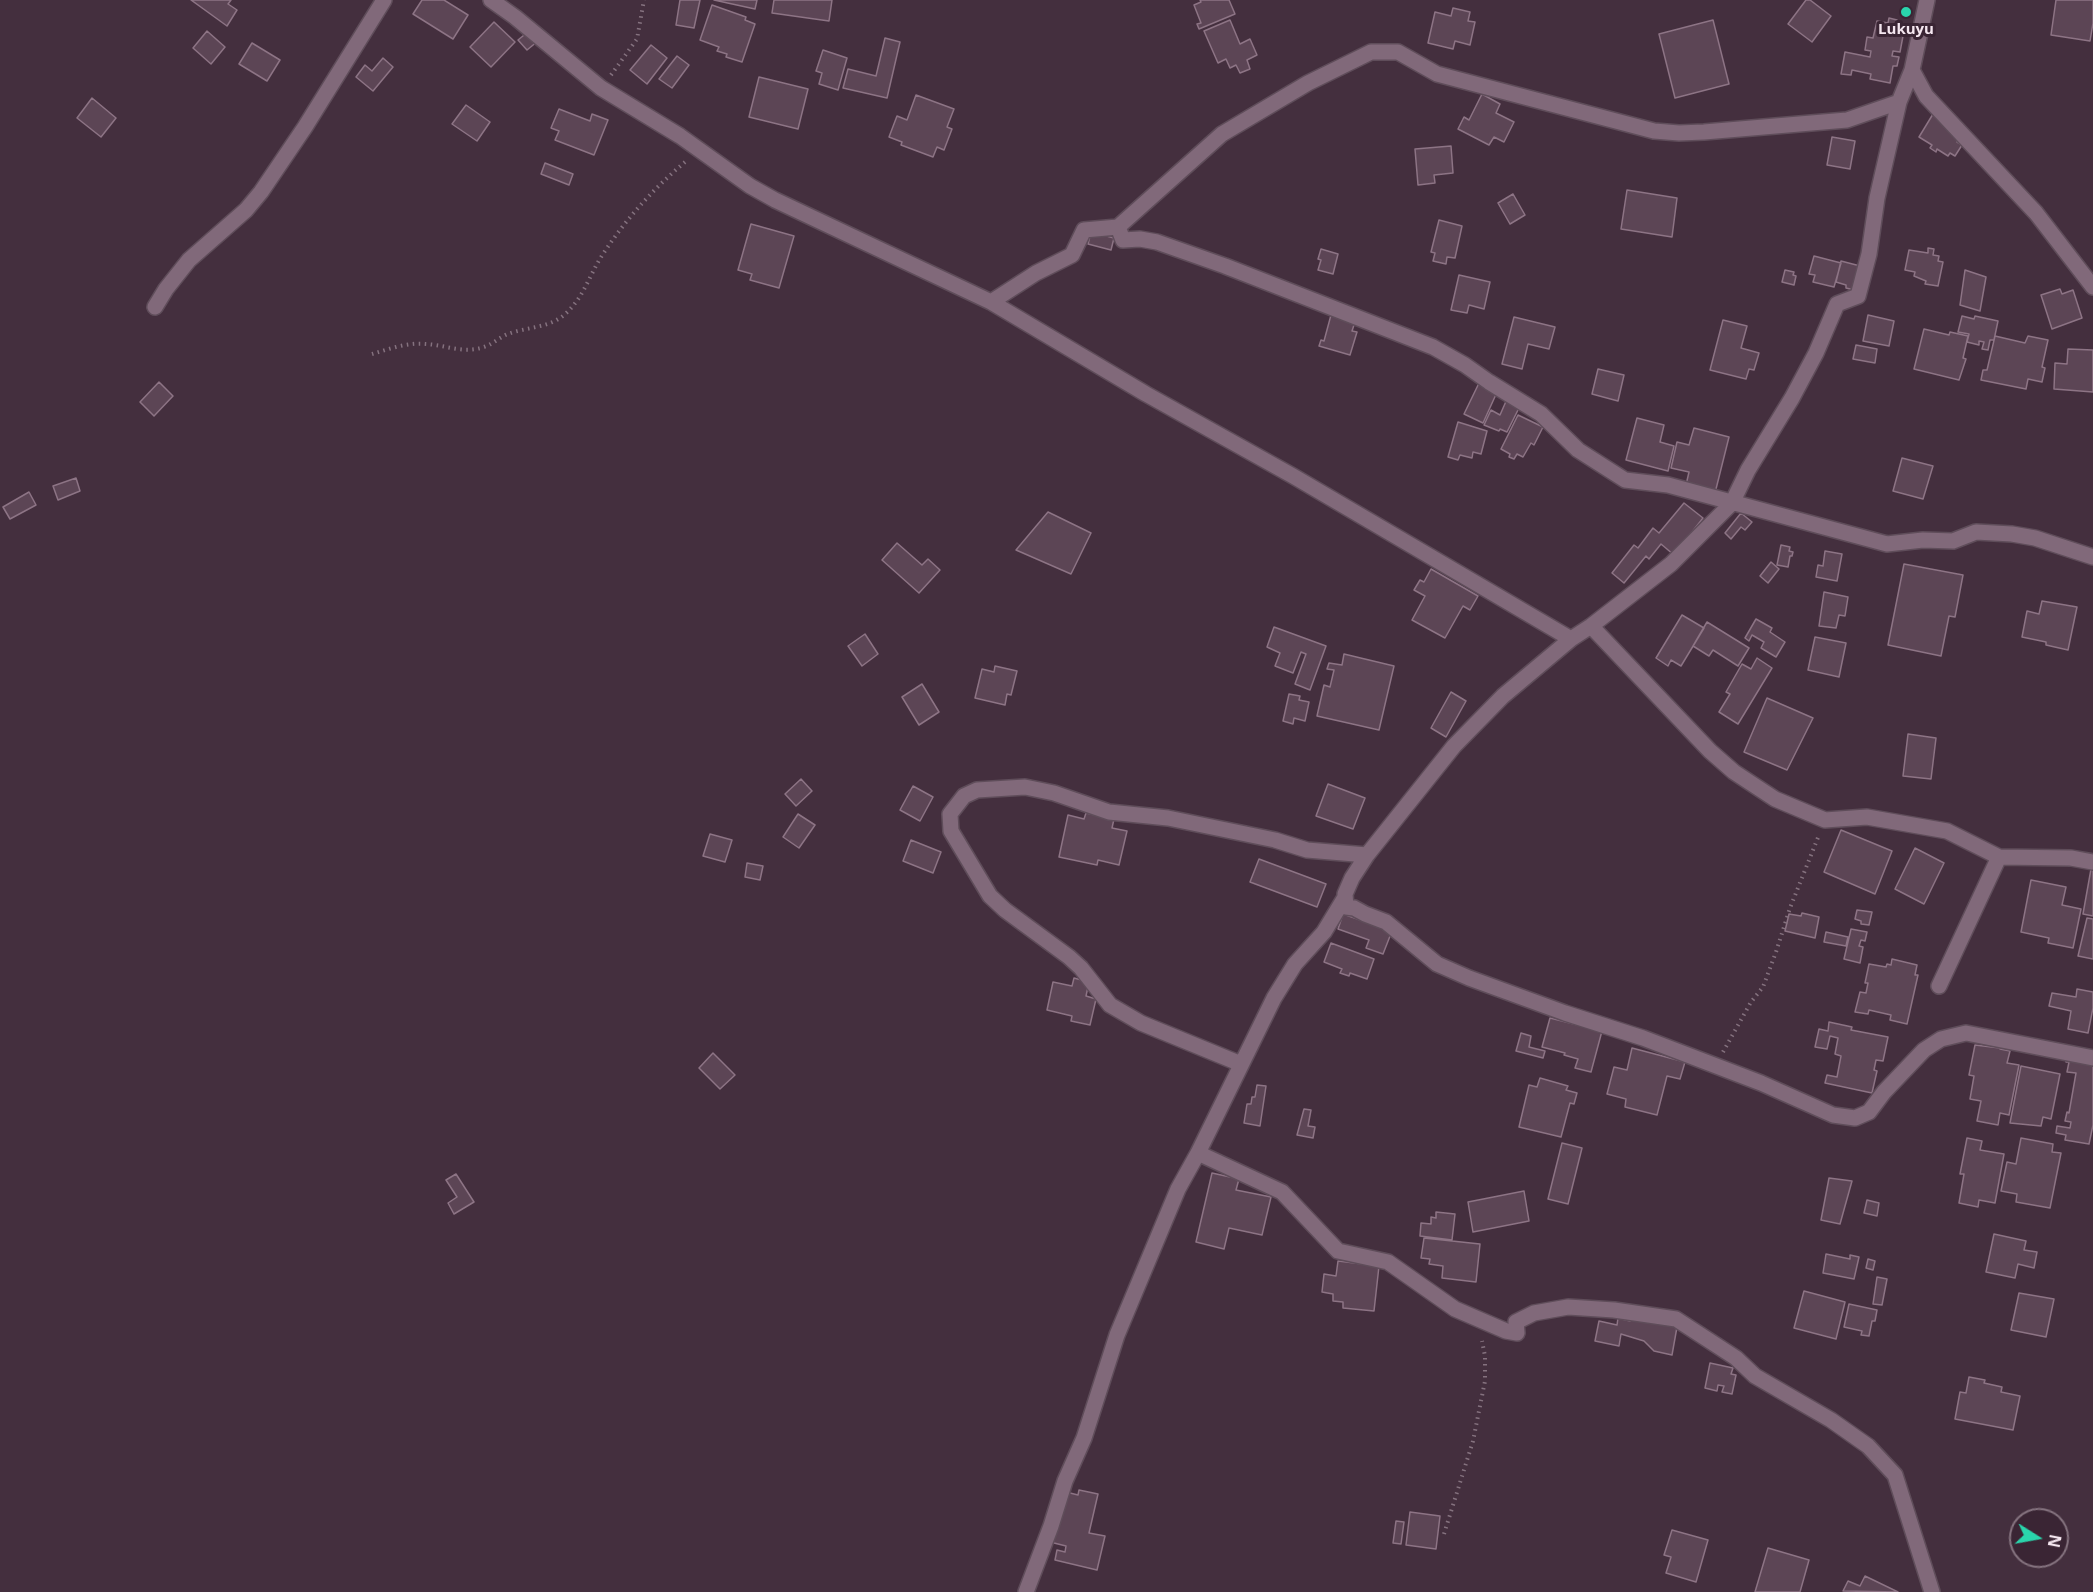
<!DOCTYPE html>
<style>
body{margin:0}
#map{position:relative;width:2093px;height:1592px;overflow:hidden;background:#442f3e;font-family:"Open Sans",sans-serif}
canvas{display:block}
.north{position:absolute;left:2009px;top:1508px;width:60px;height:60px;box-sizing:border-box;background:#3a2534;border:2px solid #85737f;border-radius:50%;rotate:101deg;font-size:16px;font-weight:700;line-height:24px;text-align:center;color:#f5e7f0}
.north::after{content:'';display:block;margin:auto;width:21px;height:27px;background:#2ad5ac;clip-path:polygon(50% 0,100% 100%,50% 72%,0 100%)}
</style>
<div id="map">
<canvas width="2093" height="1592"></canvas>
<div class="north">N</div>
</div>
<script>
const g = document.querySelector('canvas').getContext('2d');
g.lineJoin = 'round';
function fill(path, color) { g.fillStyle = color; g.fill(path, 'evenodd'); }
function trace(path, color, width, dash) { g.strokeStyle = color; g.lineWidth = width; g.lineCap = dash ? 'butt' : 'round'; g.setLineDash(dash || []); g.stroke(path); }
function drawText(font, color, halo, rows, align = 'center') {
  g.font = font + ' "Open Sans",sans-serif'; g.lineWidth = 6; g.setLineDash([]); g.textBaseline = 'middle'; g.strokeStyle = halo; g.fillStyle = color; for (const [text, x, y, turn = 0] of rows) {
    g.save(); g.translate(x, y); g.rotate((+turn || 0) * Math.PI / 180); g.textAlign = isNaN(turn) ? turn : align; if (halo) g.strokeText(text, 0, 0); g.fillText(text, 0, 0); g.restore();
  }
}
const building = new Path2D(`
 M 191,0 L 231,0 L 228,4 L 237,10 L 227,26 Z
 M 422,0 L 444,0 L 468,15 L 453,39 L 413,14 Z
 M 680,0 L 700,0 L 694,28 L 676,25 Z
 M 714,0 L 757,0 L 755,9 Z
 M 774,0 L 832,0 L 829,21 L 772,13 Z
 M 1200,0 L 1229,0 L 1235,14 L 1199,29 L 1197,24 L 1201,23 L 1194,5 L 1201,2 Z
 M 1806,0 L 1810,0 L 1831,16 L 1812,42 L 1788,24 Z
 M 2056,0 L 2093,0 L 2093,23 L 2090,41 L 2051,35 Z
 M 712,5 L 746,17 L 745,20 L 755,24 L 742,62 L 726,57 L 727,54 L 717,51 L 719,47 L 700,40 Z
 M 1453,8 L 1470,12 L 1468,21 L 1475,22 L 1470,45 L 1455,41 L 1453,49 L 1428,43 L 1435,12 L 1451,16 Z
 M 1889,18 L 1897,20 L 1894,34 L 1903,36 L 1900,52 L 1893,51 L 1892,56 L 1899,57 L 1897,66 L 1893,66 L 1890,83 L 1870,79 L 1871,74 L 1852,70 L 1851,75 L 1841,74 L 1845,52 L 1870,57 L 1871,51 L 1865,50 L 1867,37 L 1873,38 L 1877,21 L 1888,23 Z
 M 1230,20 L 1240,44 L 1250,39 L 1257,55 L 1247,60 L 1250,69 L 1240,73 L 1236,65 L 1230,68 L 1226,59 L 1218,63 L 1204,31 Z
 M 1713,20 L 1729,84 L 1675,98 L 1659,34 Z
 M 494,22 L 515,42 L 491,67 L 470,47 Z
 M 207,31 L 225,47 L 211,64 L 193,48 Z
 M 529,31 L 538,41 L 527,50 L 518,40 Z
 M 885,38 L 900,42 L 887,98 L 843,88 L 848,69 L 876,76 Z
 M 252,43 L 280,60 L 267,81 L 239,64 Z
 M 651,45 L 667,58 L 647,84 L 630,70 Z
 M 823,50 L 847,58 L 838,90 L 819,84 L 822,73 L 816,71 Z
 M 677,56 L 689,65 L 672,88 L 659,79 Z
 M 383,58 L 393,67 L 373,91 L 356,77 L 365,65 L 372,71 Z
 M 759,77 L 808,89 L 798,129 L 749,117 Z
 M 1482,94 L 1500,104 L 1496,113 L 1514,122 L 1504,142 L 1494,137 L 1489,145 L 1458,129 L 1464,117 L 1469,120 Z
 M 916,95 L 954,109 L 947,127 L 952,129 L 944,150 L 937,147 L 933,157 L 901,145 L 902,142 L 889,137 L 897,116 L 907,120 Z
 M 92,98 L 116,118 L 101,137 L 77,118 Z
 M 466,105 L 490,122 L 477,141 L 452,124 Z
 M 559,109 L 590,121 L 592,114 L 608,120 L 594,155 L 555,140 L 559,131 L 551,128 Z
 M 1933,114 L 1960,137 L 1957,142 L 1962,145 L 1955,156 L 1950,153 L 1948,156 L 1937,149 L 1936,152 L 1930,148 L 1932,145 L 1919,137 Z
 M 1832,137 L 1855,141 L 1850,169 L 1827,165 Z
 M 1451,146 L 1453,173 L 1434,175 L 1435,183 L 1418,185 L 1415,149 Z
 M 545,163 L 573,174 L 569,185 L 541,174 Z
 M 1627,190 L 1677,198 L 1672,237 L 1621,229 Z
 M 1513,194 L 1525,215 L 1510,224 L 1498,203 Z
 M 1439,220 L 1462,226 L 1455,258 L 1447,257 L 1446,264 L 1433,261 L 1435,253 L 1431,252 Z
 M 751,224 L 794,236 L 779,288 L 750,280 L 752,274 L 738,270 Z
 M 1091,232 L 1114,238 L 1111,250 L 1088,244 Z
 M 1928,248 L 1934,249 L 1933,255 L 1939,256 L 1938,261 L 1943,262 L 1938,286 L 1925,284 L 1926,281 L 1914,276 L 1915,272 L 1905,270 L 1909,250 L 1928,253 Z
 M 1321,249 L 1338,254 L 1333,274 L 1318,270 L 1321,260 L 1318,259 Z
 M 1814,256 L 1841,263 L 1834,287 L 1813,282 L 1815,275 L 1809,274 Z
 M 1841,261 L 1864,267 L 1858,291 L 1846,288 L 1846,285 L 1836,282 Z
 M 1785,270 L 1794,272 L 1793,275 L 1796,276 L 1794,285 L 1782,282 Z
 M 1965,270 L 1986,277 L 1980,311 L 1960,305 Z
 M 1459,275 L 1490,282 L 1484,309 L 1469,305 L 1467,313 L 1451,310 Z
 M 2060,289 L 2062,294 L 2073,290 L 2082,318 L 2052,329 L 2041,295 Z
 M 1331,315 L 1355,322 L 1352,331 L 1357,332 L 1350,355 L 1319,346 L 1321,340 L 1324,341 Z
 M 1868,315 L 1894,321 L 1889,346 L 1863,341 Z
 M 1962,316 L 1974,319 L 1975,316 L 1998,321 L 1994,340 L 1990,340 L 1988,350 L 1982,349 L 1984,342 L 1979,341 L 1979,345 L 1967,342 L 1969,334 L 1958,332 Z
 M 1514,317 L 1555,327 L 1549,349 L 1528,344 L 1522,369 L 1502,364 Z
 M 1723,320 L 1747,326 L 1741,348 L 1759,353 L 1754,370 L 1749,369 L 1746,379 L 1710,370 Z
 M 1924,329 L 1949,335 L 1950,332 L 1968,336 L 1963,358 L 1966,359 L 1959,380 L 1914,369 Z
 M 1995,336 L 2025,343 L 2028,336 L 2048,340 L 2042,367 L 2045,368 L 2042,382 L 2028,379 L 2026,389 L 1981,380 L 1983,370 L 1987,370 Z
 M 1856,345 L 1877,349 L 1875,363 L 1853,359 Z
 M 2068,349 L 2093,350 L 2093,392 L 2054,389 L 2055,363 L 2067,364 Z
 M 1598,369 L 1624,375 L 1618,401 L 1592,394 Z
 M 1480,381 L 1498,390 L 1483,423 L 1464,414 Z
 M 159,382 L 173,396 L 154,416 L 140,402 Z
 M 1507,399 L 1520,406 L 1507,432 L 1500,429 L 1499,431 L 1484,425 L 1491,410 L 1500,415 Z
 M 1518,415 L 1543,427 L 1534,445 L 1531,443 L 1523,457 L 1517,454 L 1514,459 L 1509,457 L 1510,454 L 1501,449 Z
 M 1637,418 L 1664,425 L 1660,442 L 1674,446 L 1668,471 L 1626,460 Z
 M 1458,422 L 1487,431 L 1481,454 L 1473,452 L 1472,458 L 1460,455 L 1458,460 L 1448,457 Z
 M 1694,428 L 1729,437 L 1715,493 L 1686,485 L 1689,472 L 1671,468 L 1677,442 L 1689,445 Z
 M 1902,458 L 1933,466 L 1923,499 L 1893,491 Z
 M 76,478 L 80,491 L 58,500 L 53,486 Z
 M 29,492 L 36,505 L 10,519 L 3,507 Z
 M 1684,503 L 1703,518 L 1674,555 L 1661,544 L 1649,559 L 1646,556 L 1624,583 L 1612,573 L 1634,545 L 1638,548 L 1653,528 L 1659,533 Z
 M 1048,512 L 1091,533 L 1071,574 L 1016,550 Z
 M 1741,513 L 1752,522 L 1745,530 L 1741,527 L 1731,539 L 1725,533 Z
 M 897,543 L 922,565 L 928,559 L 940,570 L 919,593 L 882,560 Z
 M 1781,545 L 1790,547 L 1789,551 L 1793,552 L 1792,556 L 1790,556 L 1788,567 L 1777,565 Z
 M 1825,551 L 1842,554 L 1837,581 L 1816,577 L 1818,565 L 1823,566 Z
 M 1771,562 L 1779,569 L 1768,583 L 1760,576 Z
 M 1904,564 L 1963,575 L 1955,617 L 1949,616 L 1941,656 L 1888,645 Z
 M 1431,569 L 1478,596 L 1470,610 L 1463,606 L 1445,638 L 1412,620 L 1425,596 L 1414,590 L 1420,580 L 1424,582 Z
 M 1824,592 L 1848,597 L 1845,616 L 1839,615 L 1836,628 L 1819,626 Z
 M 2042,601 L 2077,607 L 2068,650 L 2046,645 L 2046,642 L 2022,637 L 2027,611 L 2039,614 Z
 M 1682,615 L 1704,628 L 1681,666 L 1671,660 L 1668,666 L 1656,658 Z
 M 1756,619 L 1772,628 L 1770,632 L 1785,642 L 1776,657 L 1761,648 L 1764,642 L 1752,635 L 1749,641 L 1745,638 Z
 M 1707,622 L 1749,648 L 1738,666 L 1713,650 L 1709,656 L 1693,646 Z
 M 1274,627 L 1326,646 L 1310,690 L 1295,684 L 1306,654 L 1301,652 L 1293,673 L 1275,666 L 1280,653 L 1267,647 Z
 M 865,634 L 878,654 L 862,666 L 848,646 Z
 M 1815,637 L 1846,643 L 1839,677 L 1808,670 Z
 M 1344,654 L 1394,666 L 1379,730 L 1317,716 L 1324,685 L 1330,687 L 1334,670 L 1327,669 L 1329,663 L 1342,665 Z
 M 1757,658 L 1772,668 L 1738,724 L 1719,712 L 1730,694 L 1726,692 L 1742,664 L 1751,669 Z
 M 995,666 L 1017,671 L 1011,695 L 1007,694 L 1005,705 L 975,698 L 982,669 L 994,672 Z
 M 922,684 L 939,712 L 919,725 L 902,697 Z
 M 1451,692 L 1466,701 L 1446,737 L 1431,728 Z
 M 1289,694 L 1300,696 L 1299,700 L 1309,702 L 1305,721 L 1294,718 L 1293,724 L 1283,721 Z
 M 1767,698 L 1813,718 L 1787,770 L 1744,752 Z
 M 1908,734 L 1936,738 L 1931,779 L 1903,776 Z
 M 801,779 L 812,791 L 796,806 L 785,794 Z
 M 1328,784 L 1365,798 L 1353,829 L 1316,816 Z
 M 913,786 L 933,797 L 920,821 L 900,810 Z
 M 1086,813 L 1114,819 L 1112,828 L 1127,831 L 1119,865 L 1098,860 L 1097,865 L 1059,857 L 1068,815 L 1084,819 Z
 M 798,814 L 815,825 L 799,848 L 783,837 Z
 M 1841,830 L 1892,851 L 1875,894 L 1824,872 Z
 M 710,834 L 732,840 L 725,862 L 703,856 Z
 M 911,840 L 941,852 L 933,873 L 903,861 Z
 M 1915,848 L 1944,863 L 1924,904 L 1895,889 Z
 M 1259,859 L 1326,884 L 1317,907 L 1250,882 Z
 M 747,863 L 763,866 L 760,880 L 745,877 Z
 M 2091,869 L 2093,869 L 2093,916 L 2083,914 Z
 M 2031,880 L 2066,887 L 2062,905 L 2081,909 L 2073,948 L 2048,943 L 2049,938 L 2021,932 Z
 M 1857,910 L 1872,912 L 1869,925 L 1861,924 L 1861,921 L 1855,919 Z
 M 1802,913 L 1819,917 L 1815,938 L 1785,931 L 1789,914 L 1801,916 Z
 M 1343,914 L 1392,931 L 1383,954 L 1366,948 L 1369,940 L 1338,929 Z
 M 2087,918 L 2093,919 L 2093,959 L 2078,956 Z
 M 1851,929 L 1867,932 L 1865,941 L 1861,940 L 1859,946 L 1863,947 L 1860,963 L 1844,959 Z
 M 1826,932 L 1848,937 L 1846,946 L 1824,942 Z
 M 1331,943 L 1374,959 L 1367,979 L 1350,973 L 1349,976 L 1340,973 L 1342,969 L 1324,962 Z
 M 1892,959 L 1917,965 L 1915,975 L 1918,975 L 1907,1024 L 1890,1020 L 1891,1015 L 1869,1010 L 1868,1014 L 1855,1012 L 1860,992 L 1866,993 L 1868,983 L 1865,983 L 1869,964 L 1886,967 L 1887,964 L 1891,965 Z
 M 1074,978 L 1089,982 L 1086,996 L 1096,999 L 1090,1025 L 1071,1021 L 1072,1016 L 1047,1010 L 1053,982 L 1072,986 Z
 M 2077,989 L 2093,992 L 2093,1008 L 2088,1033 L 2068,1029 L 2071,1011 L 2049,1006 L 2052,993 L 2076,997 Z
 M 1550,1018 L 1602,1031 L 1591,1072 L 1575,1068 L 1578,1059 L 1564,1055 L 1565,1053 L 1542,1047 Z
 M 1829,1022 L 1852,1027 L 1851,1030 L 1888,1037 L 1883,1061 L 1876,1060 L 1874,1070 L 1877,1071 L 1872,1093 L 1825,1083 L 1827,1075 L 1837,1077 L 1841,1056 L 1835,1054 L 1838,1038 L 1830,1036 L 1827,1049 L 1815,1047 L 1819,1029 L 1828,1031 Z
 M 1521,1033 L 1531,1036 L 1529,1047 L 1545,1051 L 1543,1058 L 1516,1051 Z
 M 1975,1045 L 2000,1048 L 2000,1049 L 2010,1051 L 2007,1063 L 2019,1065 L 2009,1115 L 2000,1113 L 1998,1125 L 1977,1121 L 1981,1101 L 1970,1099 L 1974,1076 L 1969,1075 Z
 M 1632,1048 L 1685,1062 L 1680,1079 L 1667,1076 L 1657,1115 L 1625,1107 L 1626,1099 L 1607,1094 L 1614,1067 L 1627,1070 Z
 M 713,1053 L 735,1075 L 720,1089 L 699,1068 Z
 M 2066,1058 L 2093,1064 L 2093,1125 L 2089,1144 L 2065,1140 L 2066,1135 L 2056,1133 L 2057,1126 L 2070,1128 L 2071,1122 L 2065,1121 L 2067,1112 L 2069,1113 L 2076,1073 L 2067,1072 L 2069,1062 L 2066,1062 Z
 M 2021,1066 L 2060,1074 L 2051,1119 L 2043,1117 L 2041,1126 L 2010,1123 Z
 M 1540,1078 L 1568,1086 L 1566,1090 L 1577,1093 L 1574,1104 L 1570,1103 L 1561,1137 L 1519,1127 L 1529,1085 L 1537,1087 Z
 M 1257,1085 L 1266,1086 L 1260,1126 L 1244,1123 L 1247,1104 L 1251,1104 L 1252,1097 L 1255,1097 Z
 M 1304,1109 L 1311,1110 L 1308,1126 L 1315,1127 L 1313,1138 L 1297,1135 Z
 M 1967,1138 L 1982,1141 L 1980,1150 L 2004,1154 L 1995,1203 L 1979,1200 L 1978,1207 L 1959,1203 L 1964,1174 L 1960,1174 Z
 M 2021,1138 L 2053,1144 L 2052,1152 L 2061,1153 L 2050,1208 L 2016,1202 L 2017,1194 L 2001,1191 L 2007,1162 L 2016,1164 Z
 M 1562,1143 L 1582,1148 L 1568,1204 L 1548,1199 Z
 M 1212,1173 L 1239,1179 L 1236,1190 L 1271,1197 L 1262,1235 L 1229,1228 L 1224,1249 L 1196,1242 Z
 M 456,1174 L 474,1202 L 454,1214 L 448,1203 L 457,1197 L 446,1180 Z
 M 1829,1178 L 1852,1181 L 1840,1224 L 1821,1220 Z
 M 1524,1191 L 1529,1221 L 1473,1232 L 1468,1202 Z
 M 1867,1200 L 1879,1203 L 1877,1216 L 1864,1213 Z
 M 1436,1212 L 1455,1214 L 1452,1240 L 1420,1236 L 1421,1223 L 1431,1224 L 1431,1217 L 1436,1218 Z
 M 1994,1234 L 2026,1241 L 2024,1250 L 2037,1252 L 2034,1268 L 2018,1264 L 2015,1278 L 1986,1272 Z
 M 1424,1238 L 1480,1244 L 1476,1282 L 1442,1278 L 1443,1266 L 1429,1264 L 1430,1259 L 1421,1258 Z
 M 1826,1254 L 1850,1259 L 1850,1255 L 1859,1257 L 1854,1279 L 1823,1273 Z
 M 1868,1259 L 1875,1261 L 1873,1270 L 1866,1268 Z
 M 1338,1261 L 1379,1266 L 1374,1311 L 1343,1308 L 1343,1302 L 1333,1301 L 1333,1294 L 1322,1292 L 1324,1274 L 1336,1276 Z
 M 1877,1277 L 1887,1279 L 1882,1305 L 1873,1304 Z
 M 1804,1291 L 1845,1302 L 1836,1339 L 1794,1328 Z
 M 2019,1293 L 2054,1299 L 2046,1337 L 2011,1330 Z
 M 1849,1304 L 1877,1310 L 1875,1321 L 1872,1321 L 1869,1336 L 1861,1335 L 1862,1331 L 1844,1327 Z
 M 1631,1317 L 1677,1327 L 1672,1355 L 1654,1351 L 1644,1341 L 1621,1334 L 1619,1346 L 1595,1341 L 1599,1321 L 1617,1325 L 1618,1318 L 1630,1321 Z
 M 1710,1363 L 1733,1368 L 1731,1374 L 1736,1375 L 1732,1394 L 1722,1392 L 1724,1386 L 1718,1385 L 1717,1391 L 1705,1388 Z
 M 1969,1377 L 1985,1380 L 1984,1383 L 2002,1387 L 2001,1392 L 2020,1396 L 2013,1430 L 1955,1419 L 1960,1392 L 1966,1393 Z
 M 1079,1490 L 1098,1494 L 1089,1533 L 1105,1536 L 1097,1570 L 1055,1560 L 1057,1550 L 1065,1552 L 1066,1546 L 1050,1542 L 1062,1491 L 1078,1495 Z
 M 1410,1512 L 1440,1516 L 1436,1549 L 1406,1545 Z
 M 1396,1521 L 1404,1522 L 1401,1544 L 1393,1543 Z
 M 1672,1530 L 1708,1540 L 1696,1582 L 1666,1573 L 1671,1557 L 1664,1555 Z
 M 1768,1548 L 1809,1560 L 1800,1592 L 1755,1592 Z
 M 1865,1576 L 1898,1592 L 1843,1591 L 1848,1581 L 1860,1586 Z`);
const path = new Path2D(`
 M 611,75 L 637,39 L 644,0
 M 372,354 C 389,349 408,342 426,344 C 445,345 464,354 484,347 C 493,344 500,337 508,334 C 526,327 549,328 564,315 C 584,298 589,275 603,254 C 626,219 653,189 685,162
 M 1723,1052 L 1751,1002 L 1763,987 L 1776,952 L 1790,908 L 1819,835
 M 1444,1534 L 1473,1441 L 1485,1381 L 1485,1356 L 1482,1341`);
const street = new Path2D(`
 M 491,0 L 515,17 L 601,88 L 680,136 L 750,186 L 775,200 L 991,302 L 1146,394 L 1293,476 L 1571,639
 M 1927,0 L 1912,70 L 1926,96 L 2036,213 L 2093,287
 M 1912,70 L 1899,102 L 1877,198 L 1869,254 L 1858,296 L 1837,304 L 1816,353 L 1792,398 L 1748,470 L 1732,503 L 1671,564 L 1591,626 L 1571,639 L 1503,696 L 1454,746 L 1367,855 L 1352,878 L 1345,894 L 1346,907 L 1354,908 L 1365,914 L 1386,922 L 1437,964 L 1469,978 L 1565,1013 L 1643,1038 L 1761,1083 L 1833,1115 L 1855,1118 L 1869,1112 L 1884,1092 L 1924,1050 L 1941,1039 L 1966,1033 L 2093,1058
 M 1118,227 L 1222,134 L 1308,83 L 1371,52 L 1398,52 L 1437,74 L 1654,131 L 1679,133 L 1704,132 L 1847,120 L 1899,102
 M 991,302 L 1036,273 L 1072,255 L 1084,230 L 1118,227 L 1123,240 L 1140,239 L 1157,242 L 1225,266 L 1433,347 L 1465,365 L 1489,382 L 1541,414 L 1578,450 L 1625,480 L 1668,485 L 1887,544 L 1923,540 L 1953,541 L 1976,532 L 2012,534 L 2035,538 L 2093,557
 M 155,307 L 166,289 L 189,260 L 246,210 L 261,192 L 305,127 L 384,0
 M 1591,626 L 1710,751 L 1734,772 L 1775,799 L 1825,820 L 1867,817 L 1947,831 L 1999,857 L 2071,858 L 2093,862
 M 1939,986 L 1999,857
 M 1241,1064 L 1141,1023 L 1110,1005 L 1081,968 L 1069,957 L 1005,910 L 990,896 L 951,831 L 950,814 L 964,796 L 977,790 L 1025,787 L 1054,793 L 1109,812 L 1168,818 L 1275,840 L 1307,850 L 1367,855
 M 1198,1153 L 1282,1192 L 1338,1251 L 1388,1262 L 1455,1309 L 1506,1331 L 1517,1333 L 1516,1322 L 1534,1313 L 1568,1307 L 1614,1310 L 1676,1319 L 1736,1358 L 1755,1376 L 1831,1420 L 1868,1446 L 1895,1475 L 1932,1592
 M 1026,1592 L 1051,1526 L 1065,1481 L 1084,1438 L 1117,1335 L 1178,1189 L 1198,1153 L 1274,998 L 1295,964 L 1324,932 L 1344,899`);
const markers = [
 [1906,12,6,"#2ad5ac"]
];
const poiNames = [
 ["Lukuyu",1906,30]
];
fill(building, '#5c4555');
trace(building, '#8d7485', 1.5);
trace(street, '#5f4d5a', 18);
trace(path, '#85727f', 4, [1.5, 4.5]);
trace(street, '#81697a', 15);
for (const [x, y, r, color] of markers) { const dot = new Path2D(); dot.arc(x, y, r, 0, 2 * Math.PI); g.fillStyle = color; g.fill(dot); trace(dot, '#3a2534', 2); }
drawText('bold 15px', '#f5e7f0', '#3a2534', poiNames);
</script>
